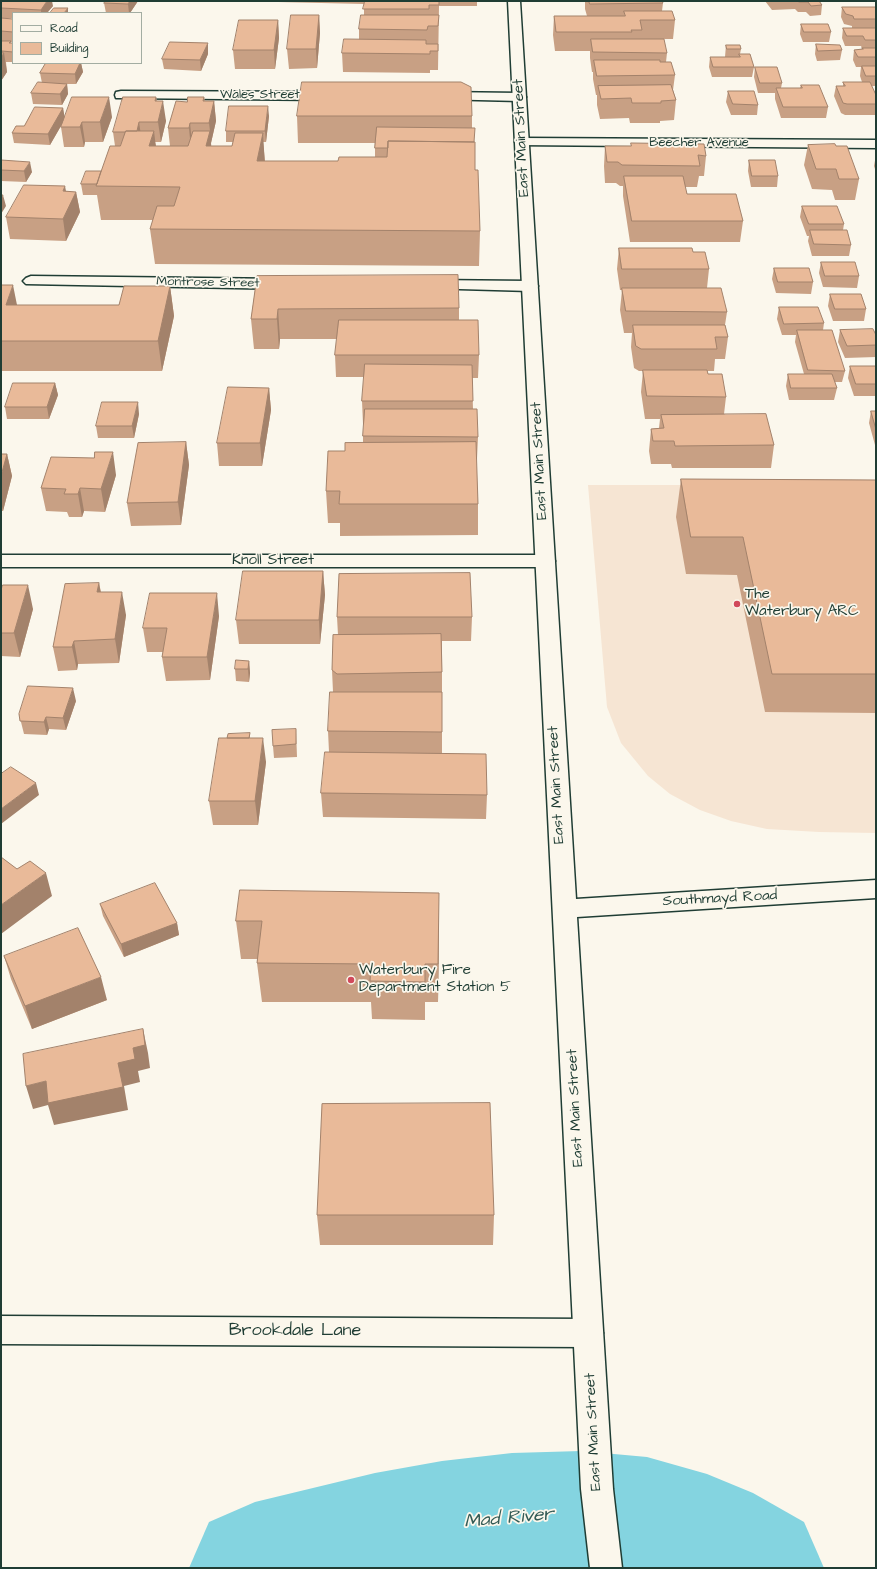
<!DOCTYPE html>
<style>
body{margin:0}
#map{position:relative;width:877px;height:1569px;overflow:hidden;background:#fbf7ec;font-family:"Architects Daughter",sans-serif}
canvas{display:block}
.frame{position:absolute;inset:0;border:2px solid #1f3d34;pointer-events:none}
.legend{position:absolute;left:12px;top:12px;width:130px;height:52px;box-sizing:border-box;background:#fbf7ec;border:1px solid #a3ada2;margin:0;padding:5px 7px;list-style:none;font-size:12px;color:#1f3d34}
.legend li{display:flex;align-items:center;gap:8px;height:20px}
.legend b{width:20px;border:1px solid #a3ada2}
</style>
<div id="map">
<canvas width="877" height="1569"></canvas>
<div class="frame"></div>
<ul class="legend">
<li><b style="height:5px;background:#fbf7ec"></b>Road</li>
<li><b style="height:11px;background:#e9ba99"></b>Building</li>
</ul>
</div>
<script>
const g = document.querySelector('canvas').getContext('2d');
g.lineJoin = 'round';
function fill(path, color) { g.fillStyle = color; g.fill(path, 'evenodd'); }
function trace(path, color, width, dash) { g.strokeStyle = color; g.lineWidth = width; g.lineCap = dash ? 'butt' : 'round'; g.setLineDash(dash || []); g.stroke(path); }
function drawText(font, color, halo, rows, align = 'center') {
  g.font = font + ' "Architects Daughter",sans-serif'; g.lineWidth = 3.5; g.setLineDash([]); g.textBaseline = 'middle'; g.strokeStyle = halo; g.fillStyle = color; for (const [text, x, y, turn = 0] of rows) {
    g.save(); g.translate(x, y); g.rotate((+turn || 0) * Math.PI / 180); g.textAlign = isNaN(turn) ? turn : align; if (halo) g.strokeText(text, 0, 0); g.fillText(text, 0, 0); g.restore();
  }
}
const built = new Path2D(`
 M 588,485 L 872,485 L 876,500 L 876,833 L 819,832 L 767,829 L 731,821 L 700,810 L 670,794 L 648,776 L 621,743 L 607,707 Z`);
const river = new Path2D(`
 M 581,1451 L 647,1457 L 707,1474 L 753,1493 L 804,1522 L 824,1568 L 189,1568 L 209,1522 L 255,1502 L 375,1473 L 442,1461 L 512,1453 Z`);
const street = new Path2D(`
 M 121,91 L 330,92 L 336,96 L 330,100 L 116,98 L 115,95 L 116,92 Z
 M 441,92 L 520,93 L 526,97 L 520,101 L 436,99 L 435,96 L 436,93 Z
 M 522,138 L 876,140 L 876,148 L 517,145 L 515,142 L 517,139 Z
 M 31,276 L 287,279 L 292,281 L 295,284 L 292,287 L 287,289 L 26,284 L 23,281 L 26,278 Z
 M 429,280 L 530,281 L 535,283 L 538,286 L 535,289 L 530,291 L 424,288 L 421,285 L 424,282 Z
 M 1,555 L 545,555 L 552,557 L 555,561 L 552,565 L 545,567 L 1,567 Z
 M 1,1316 L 588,1319 L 598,1323 L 603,1333 L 598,1343 L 588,1347 L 1,1344 Z`);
const secondary = new Path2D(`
 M 508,1 L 520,1 L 576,899 L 876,880 L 876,898 L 577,917 L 613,1489 L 622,1568 L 590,1568 L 581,1489 Z`);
const wall = new Path2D(`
 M 1,1 L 53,6 L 47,13 L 13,13 L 13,18 L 1,18 Z
 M 100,1 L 138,1 L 130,13 L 106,13 L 104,3 L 105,2 L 100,2 Z
 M 278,1 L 477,1 L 477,6 L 439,6 L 438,70 L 430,70 L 430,73 L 343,72 L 342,53 L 359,40 L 359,29 L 364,15 L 364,4 L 278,2 Z
 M 581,1 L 662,1 L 663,3 L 662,11 L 675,20 L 673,39 L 641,39 L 667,53 L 666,62 L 675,75 L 673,90 L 676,100 L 674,120 L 660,121 L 660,123 L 630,123 L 629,118 L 600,119 L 597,105 L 597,95 L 596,95 L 593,79 L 593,72 L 592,72 L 590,58 L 590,51 L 555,51 L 553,35 L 554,16 L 587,16 L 585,9 L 585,2 L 582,2 Z
 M 765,1 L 819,1 L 822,5 L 821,15 L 810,16 L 806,12 L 798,12 L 795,9 L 772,10 Z
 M 842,7 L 876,7 L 876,86 L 871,86 L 876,95 L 876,115 L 845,115 L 841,113 L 834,96 L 836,86 L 843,86 L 843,82 L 862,82 L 860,76 L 861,67 L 856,67 L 853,60 L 854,50 L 862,49 L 862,48 L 861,46 L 845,46 L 842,38 L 843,28 L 852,28 L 852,26 L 844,24 L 841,17 Z
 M 319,15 L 320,33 L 317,68 L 289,69 L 287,49 Z
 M 1,18 L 13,19 L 13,42 L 11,42 L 11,43 L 13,43 L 13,62 L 6,62 L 7,72 L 1,81 Z
 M 278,20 L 279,38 L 275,69 L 235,69 L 233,50 Z
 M 801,24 L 831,32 L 829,42 L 803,42 L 800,34 Z
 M 816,44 L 842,50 L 840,60 L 817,61 L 815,54 Z
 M 726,45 L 741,49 L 740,54 L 754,67 L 752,77 L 712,77 L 709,67 L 710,57 L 725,57 Z
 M 208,54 L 201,71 L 164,69 L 162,59 Z
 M 46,63 L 81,63 L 83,72 L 76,84 L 67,84 L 68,94 L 62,105 L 33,104 L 31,93 L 42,83 L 40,73 Z
 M 755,67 L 782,83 L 781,88 L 800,88 L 801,85 L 828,107 L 826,118 L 781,118 L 775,99 L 775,93 L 758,93 L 754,77 Z
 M 728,91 L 758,105 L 757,115 L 731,115 L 726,102 Z
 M 156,97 L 157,101 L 166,121 L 161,142 L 155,142 L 156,146 L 170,146 L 168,128 L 187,102 L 204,97 L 205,101 L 214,101 L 216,121 L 211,143 L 211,146 L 232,146 L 233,142 L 226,142 L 226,131 L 269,116 L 266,142 L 263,142 L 265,161 L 338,161 L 375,157 L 375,143 L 298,143 L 297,116 L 472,116 L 472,128 L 474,142 L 475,170 L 480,231 L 479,266 L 155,264 L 150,229 L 153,220 L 101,220 L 97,195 L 83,195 L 81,184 L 101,171 L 115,146 L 113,132 Z
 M 63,108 L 64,117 L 112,117 L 103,142 L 85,142 L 84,147 L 64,147 L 61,127 L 62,124 L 50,145 L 14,143 L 12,133 Z
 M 631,143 L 706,156 L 704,176 L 699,176 L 697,187 L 685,187 L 687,194 L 743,221 L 740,242 L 630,242 L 623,196 L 623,186 L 620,186 L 616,183 L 605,183 L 604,166 L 605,146 L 631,146 Z
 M 808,145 L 836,146 L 859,179 L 855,200 L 835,200 L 832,190 L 812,189 L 804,165 Z
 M 876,155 L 876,172 L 874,166 Z
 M 1,160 L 32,172 L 26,182 L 1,181 Z
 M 749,160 L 778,176 L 777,187 L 751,187 L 748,171 Z
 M 66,191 L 76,192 L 80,212 L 66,241 L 10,239 L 6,217 Z
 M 802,206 L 844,224 L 843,230 L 851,245 L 849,256 L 812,256 L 808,241 L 809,236 L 807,236 L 800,217 Z
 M 619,248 L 693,252 L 709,269 L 707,288 L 727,312 L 725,325 L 728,337 L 725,359 L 715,359 L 714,371 L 707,371 L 708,374 L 726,397 L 724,414 L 774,445 L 771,468 L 672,468 L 671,464 L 651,464 L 649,451 L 651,429 L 659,428 L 660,419 L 645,419 L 641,392 L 643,371 L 639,371 L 634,368 L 631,347 L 632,333 L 624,333 L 620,310 L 622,290 L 620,290 L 617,269 Z
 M 821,262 L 859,276 L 857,288 L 823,287 L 819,273 Z
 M 774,268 L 813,282 L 811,294 L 776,293 L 772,279 Z
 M 257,276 L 459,308 L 459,320 L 479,355 L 478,378 L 472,378 L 473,409 L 478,437 L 477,459 L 476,459 L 478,504 L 478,535 L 340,536 L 340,523 L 328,523 L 326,491 L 345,451 L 363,443 L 363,436 L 364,424 L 363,424 L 362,401 L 364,377 L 336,377 L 335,355 L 337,339 L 280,339 L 279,349 L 254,349 L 251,319 Z
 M 1,285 L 17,305 L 119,305 L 170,286 L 174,316 L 162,371 L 1,371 Z
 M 830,294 L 866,309 L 864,321 L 833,321 L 828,306 Z
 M 779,307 L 824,323 L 823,330 L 845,371 L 842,382 L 835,382 L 837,388 L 834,400 L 789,400 L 786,386 L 788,374 L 804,374 L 795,342 L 796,335 L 782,335 L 777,319 Z
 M 840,330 L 876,335 L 876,357 L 845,358 L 838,342 Z
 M 850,366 L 876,366 L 876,396 L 854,396 L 848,378 Z
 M 55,383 L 58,395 L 49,419 L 7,419 L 5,407 Z
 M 269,388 L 271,410 L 262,466 L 219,466 L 217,443 Z
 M 871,411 L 876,411 L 876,445 L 875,445 L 869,423 Z
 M 139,414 L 134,438 L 98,438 L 96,426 Z
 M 186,442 L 189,465 L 181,525 L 131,526 L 127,503 Z
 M 1,454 L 7,454 L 12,476 L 3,511 L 1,511 Z
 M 116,475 L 105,512 L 84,511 L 82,517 L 69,517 L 67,512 L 46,511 L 41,488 Z
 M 681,479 L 876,480 L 876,713 L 765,712 L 737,575 L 686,574 L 676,517 Z
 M 323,571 L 325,595 L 320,644 L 239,644 L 236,620 Z
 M 99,583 L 101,592 L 126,615 L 119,663 L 78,664 L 77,670 L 58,671 L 53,647 Z
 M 1,590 L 33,609 L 20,657 L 1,656 Z
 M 219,616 L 210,680 L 166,681 L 162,657 L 163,652 L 147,652 L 143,628 Z
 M 337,617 L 472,617 L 471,641 L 442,641 L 442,754 L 487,795 L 486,819 L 323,817 L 321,793 L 329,752 L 328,731 L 333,692 L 332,670 L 338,635 Z
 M 249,661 L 250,673 L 249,682 L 236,681 L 235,669 Z
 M 76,701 L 66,730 L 49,729 L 47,735 L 24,734 L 19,714 Z
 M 296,729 L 297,757 L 274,758 L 273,746 Z
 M 250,733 L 250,738 L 266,762 L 258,825 L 213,825 L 209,801 L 227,738 Z
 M 240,890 L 439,931 L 438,1002 L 425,1002 L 425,1020 L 372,1019 L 371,1002 L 262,1002 L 257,963 L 257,959 L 241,959 L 236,921 Z
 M 100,904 L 177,923 L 179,935 L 124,957 L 103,916 Z
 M 4,956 L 107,1000 L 32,1029 L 11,979 Z
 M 317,1215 L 494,1215 L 493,1245 L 320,1245 Z`);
const shadedWall = new Path2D(`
 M 47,1 L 52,1 L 53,6 L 47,13 L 41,13 L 41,10 Z
 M 130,1 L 138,1 L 130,13 L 129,13 L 128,4 Z
 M 68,8 L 68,13 L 64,13 Z
 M 319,15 L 320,33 L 317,68 L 316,49 Z
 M 278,20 L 279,38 L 275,69 L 274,50 Z
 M 208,43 L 208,54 L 201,71 L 200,60 Z
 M 2,51 L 2,55 L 4,53 L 7,72 L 1,81 L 1,53 Z
 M 80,63 L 81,63 L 83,72 L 76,84 L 75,74 Z
 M 67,84 L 68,94 L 62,105 L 60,94 Z
 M 109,97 L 112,117 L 103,142 L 100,122 Z
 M 163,101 L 166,121 L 161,142 L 158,122 Z
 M 214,101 L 216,121 L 211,143 L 213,164 L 206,146 L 210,131 L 209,123 Z
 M 268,106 L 269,116 L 266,142 L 265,131 Z
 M 63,108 L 65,119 L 50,145 L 48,134 Z
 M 82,122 L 85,142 L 84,147 L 80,127 Z
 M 139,122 L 142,142 L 137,132 Z
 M 190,123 L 192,143 L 191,149 L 189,128 Z
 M 154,131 L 158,164 L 149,146 Z
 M 263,133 L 265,166 L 257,161 Z
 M 30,162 L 32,172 L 26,182 L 24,171 Z
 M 65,186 L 69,207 L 63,191 Z
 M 76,192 L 80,212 L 66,241 L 63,219 Z
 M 3,195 L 6,206 L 1,214 L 1,199 Z
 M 13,285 L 19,315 L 6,305 Z
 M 170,286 L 174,316 L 162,371 L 158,341 Z
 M 278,309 L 280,339 L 279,349 L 277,319 Z
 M 55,383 L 58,395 L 49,419 L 47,407 Z
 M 269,388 L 271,410 L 262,466 L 260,443 Z
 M 138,402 L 139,414 L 134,438 L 132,426 Z
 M 186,442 L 189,465 L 181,525 L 178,502 Z
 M 113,452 L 116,475 L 105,512 L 101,489 Z
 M 7,454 L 12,476 L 3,511 L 1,502 L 1,476 Z
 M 80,488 L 84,511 L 82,517 L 78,494 Z
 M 323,571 L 325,595 L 320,644 L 319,620 Z
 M 99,583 L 103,606 L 97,592 Z
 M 28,585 L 33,609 L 20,657 L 14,633 Z
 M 122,592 L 126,615 L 119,663 L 115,639 Z
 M 217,593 L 219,616 L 210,680 L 207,657 Z
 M 74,641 L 78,664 L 77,670 L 72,647 Z
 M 249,661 L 250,673 L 249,682 L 248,669 Z
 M 73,688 L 76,701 L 66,730 L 63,718 Z
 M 46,717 L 49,729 L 47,735 L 44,722 Z
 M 263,738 L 266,762 L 258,825 L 255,801 Z
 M 36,783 L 39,795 L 1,824 L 1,809 Z
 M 46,873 L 52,896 L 1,934 L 1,905 Z
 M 439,893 L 439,931 L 438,1002 L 438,964 Z
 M 177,923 L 179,935 L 124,957 L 121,944 Z
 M 101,977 L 107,1000 L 32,1029 L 25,1006 Z
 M 143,1029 L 148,1053 L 150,1068 L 138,1071 L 140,1082 L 124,1086 L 128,1110 L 54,1125 L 48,1105 L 33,1109 L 26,1086 L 118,1063 L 133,1048 Z`);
const building = new Path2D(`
 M 1,1 L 47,1 L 41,10 L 1,8 Z
 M 106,1 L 130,1 L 128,4 L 104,3 Z
 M 365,1 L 439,1 L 439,5 L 429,5 L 429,9 L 363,9 Z
 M 589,1 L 662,1 L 663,3 L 590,4 Z
 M 798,1 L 819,1 L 822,5 L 811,6 L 808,2 L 799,2 Z
 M 842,7 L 876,7 L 876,19 L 854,19 L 853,16 L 846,14 Z
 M 54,8 L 68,8 L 64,13 L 50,13 Z
 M 624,11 L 672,11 L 675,20 L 640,20 L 642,30 L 631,30 L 632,32 L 556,32 L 554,16 L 625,16 Z
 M 291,15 L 319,15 L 316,49 L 287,49 Z
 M 361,15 L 439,15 L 438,26 L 428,26 L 427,30 L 359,29 Z
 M 1,18 L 13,19 L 13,32 L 1,31 Z
 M 239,20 L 278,20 L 274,50 L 233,50 Z
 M 801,24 L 828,24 L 831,32 L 804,32 Z
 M 843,28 L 876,28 L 876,40 L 865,40 L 863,36 L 847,36 Z
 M 344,39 L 426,40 L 426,44 L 438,44 L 438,51 L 430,51 L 430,54 L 342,53 Z
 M 591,39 L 664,39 L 667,53 L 593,52 Z
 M 1,41 L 11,41 L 9,43 L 13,43 L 13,52 L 2,51 L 1,53 Z
 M 170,42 L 208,43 L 200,60 L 162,59 Z
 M 816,44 L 840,45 L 842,50 L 818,51 Z
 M 726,45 L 740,45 L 741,49 L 727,49 Z
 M 862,48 L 876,48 L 876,59 L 875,57 L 858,57 L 854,50 L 863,49 Z
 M 1,53 L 4,53 L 1,57 Z
 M 739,54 L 750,54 L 754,67 L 713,67 L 710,57 L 740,57 Z
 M 594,60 L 660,60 L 660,62 L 671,62 L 675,75 L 597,76 Z
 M 46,63 L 80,63 L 75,74 L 40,73 Z
 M 862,66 L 876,66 L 876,76 L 866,76 Z
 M 755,67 L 777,67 L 782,83 L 760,83 Z
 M 38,82 L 67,84 L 60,94 L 31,93 Z
 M 302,82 L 461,82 L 471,87 L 472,116 L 297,116 Z
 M 843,82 L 870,82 L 876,95 L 876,104 L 847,104 L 843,103 L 836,86 L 845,86 Z
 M 671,85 L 676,100 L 661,101 L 661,103 L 632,103 L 631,98 L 601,99 L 598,86 Z
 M 801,85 L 819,85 L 828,107 L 783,107 L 776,88 L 802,88 Z
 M 728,91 L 754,91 L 758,105 L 733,104 Z
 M 72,97 L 109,97 L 100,122 L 82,122 L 80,127 L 61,127 Z
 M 123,97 L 156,97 L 155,101 L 163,101 L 158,122 L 139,122 L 137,131 L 126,131 L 125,132 L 113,132 Z
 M 188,97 L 204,97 L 203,101 L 214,101 L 209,123 L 190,123 L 189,128 L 168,128 L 176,101 L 187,102 Z
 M 229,106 L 268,106 L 265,131 L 226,131 Z
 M 35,107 L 63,108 L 48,134 L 12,133 L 16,126 L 24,126 Z
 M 377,127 L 475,128 L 474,142 L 388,141 L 388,148 L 375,148 Z
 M 126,131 L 154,131 L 149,146 L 188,146 L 193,131 L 210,131 L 206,146 L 232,146 L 235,133 L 263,133 L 257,161 L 338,161 L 339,157 L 387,157 L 388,141 L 475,142 L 475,170 L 478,170 L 480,231 L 150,229 L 157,206 L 174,206 L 180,187 L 96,186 L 110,146 L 120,146 Z
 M 631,143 L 704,144 L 706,156 L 698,155 L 700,166 L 622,165 L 618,162 L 607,162 L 605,146 L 631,146 Z
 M 835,144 L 836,146 L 847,146 L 859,179 L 839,179 L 836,169 L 816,169 L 808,145 Z
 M 1,160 L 30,162 L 24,171 L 1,170 Z
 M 749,160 L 775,160 L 778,176 L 752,176 Z
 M 86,171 L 101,171 L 97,184 L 81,184 Z
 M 624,176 L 683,176 L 687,194 L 736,194 L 743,221 L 632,221 Z
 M 24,185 L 65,186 L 63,191 L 76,192 L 63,219 L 6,217 Z
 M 1,195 L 3,195 L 1,199 Z
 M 802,206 L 837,206 L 844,224 L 809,224 Z
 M 810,230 L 847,230 L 851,245 L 814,244 Z
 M 619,248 L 692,248 L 693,252 L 705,252 L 709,269 L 622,269 Z
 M 821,262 L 855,262 L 859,276 L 825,276 Z
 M 774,268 L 809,268 L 813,282 L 778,282 Z
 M 458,275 L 459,308 L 278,309 L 277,319 L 251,319 L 257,276 Z
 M 1,285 L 13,285 L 6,305 L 119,305 L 124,286 L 170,286 L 158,341 L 1,341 Z
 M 622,288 L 721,288 L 727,312 L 626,311 Z
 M 830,294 L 861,294 L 866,309 L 835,309 Z
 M 779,307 L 818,307 L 824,323 L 784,324 Z
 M 339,320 L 478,320 L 479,355 L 335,355 Z
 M 633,325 L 725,325 L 728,337 L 715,337 L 717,349 L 641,349 L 636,346 Z
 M 873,329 L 876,335 L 876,345 L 847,346 L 840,330 Z
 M 797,330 L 832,330 L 845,371 L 808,370 Z
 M 365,364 L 472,365 L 473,401 L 362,401 Z
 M 850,366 L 876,366 L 876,384 L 856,384 Z
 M 643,370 L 707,370 L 708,374 L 722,374 L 726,397 L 647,396 Z
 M 788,374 L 832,374 L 837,388 L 791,388 Z
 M 13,383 L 55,383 L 47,407 L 5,407 Z
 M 228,387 L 269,388 L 260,443 L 217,443 Z
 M 102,402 L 138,402 L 132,426 L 96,426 Z
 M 365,409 L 477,409 L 478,437 L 363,436 Z
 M 871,411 L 876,411 L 876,429 Z
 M 766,414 L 774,445 L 675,446 L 674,441 L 653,441 L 651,429 L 664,428 L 661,415 Z
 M 186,442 L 178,502 L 127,503 L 138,443 Z
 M 476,442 L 478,504 L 339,504 L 340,491 L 326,491 L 328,451 L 345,451 L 345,443 Z
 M 95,452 L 113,452 L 101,489 L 80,488 L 78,494 L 64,494 L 66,489 L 41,488 L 51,457 L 94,458 Z
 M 1,454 L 7,454 L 1,476 Z
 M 681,479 L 876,480 L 876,674 L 772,674 L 743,537 L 691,537 Z
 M 243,571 L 323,571 L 319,620 L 236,620 Z
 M 470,573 L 472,617 L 337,617 L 339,574 Z
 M 99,583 L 97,592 L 122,592 L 115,639 L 74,641 L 72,647 L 53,647 L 65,584 Z
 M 3,585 L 28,585 L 14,633 L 1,633 L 1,590 Z
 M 150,593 L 217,593 L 207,657 L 162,657 L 167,628 L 143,628 Z
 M 441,634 L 442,672 L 337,674 L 332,670 L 333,635 Z
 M 236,660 L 249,661 L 248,669 L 235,669 Z
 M 28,686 L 73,688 L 63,718 L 46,717 L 44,722 L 20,721 L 19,714 Z
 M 330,692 L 442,692 L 442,732 L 328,731 Z
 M 296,729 L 296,744 L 273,746 L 272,730 Z
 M 250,733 L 249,738 L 227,738 L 228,734 Z
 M 219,738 L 263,738 L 255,801 L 209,801 Z
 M 325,752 L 486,754 L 487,795 L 321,793 Z
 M 11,767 L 36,783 L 1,809 L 1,774 Z
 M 1,857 L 17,869 L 30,861 L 46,873 L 1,905 Z
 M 155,883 L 177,923 L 121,944 L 100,904 Z
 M 240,890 L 439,893 L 438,964 L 425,964 L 425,982 L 370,981 L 371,964 L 257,963 L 262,921 L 236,921 Z
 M 78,928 L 101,977 L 25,1006 L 4,956 Z
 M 143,1029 L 145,1045 L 133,1048 L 135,1059 L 118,1063 L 123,1087 L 48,1103 L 46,1081 L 26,1086 L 23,1054 Z
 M 490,1103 L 494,1215 L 317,1215 L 322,1104 Z`);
const markers = [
 [737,604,4,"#d1495b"],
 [351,980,4,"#d1495b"]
];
const farStreetnames = [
 ["Wales Street",260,95],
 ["Beecher Avenue",699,143],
 ["Montrose Street",208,283,1]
];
const streetNames = [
 ["East Main Street",522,138,-93],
 ["East Main Street",540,461,-93],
 ["Knoll Street",273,561],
 ["East Main Street",557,785,-93],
 ["Southmayd Road",720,899,-3],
 ["East Main Street",576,1108,-93],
 ["East Main Street",594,1432,-93]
];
const poiNames = [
 ["The",745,595],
 ["Waterbury ARC",745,612],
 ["Waterbury Fire",359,971],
 ["Department Station 5",359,988]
];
const nearStreetnames = [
 ["Brookdale Lane",295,1331]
];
const nearWaternames = [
 ["Mad River",509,1519,-5]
];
fill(built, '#f6e5d3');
fill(river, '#84d4e0');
trace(street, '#1f3d34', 3);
trace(secondary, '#1f3d34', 3);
fill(street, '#fbf7ec');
fill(secondary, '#fbf7ec');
fill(wall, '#c8a084');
fill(shadedWall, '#a3826b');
fill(building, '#e9ba99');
trace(building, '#a3826b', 1);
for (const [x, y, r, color] of markers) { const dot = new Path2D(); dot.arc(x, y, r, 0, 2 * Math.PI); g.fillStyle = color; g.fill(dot); trace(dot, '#fbf7ec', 1.5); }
drawText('13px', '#1f3d34', '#fbf7ec', farStreetnames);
drawText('15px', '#1f3d34', '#fbf7ec', streetNames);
drawText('15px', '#1f3d34', '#fbf7ec', poiNames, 'left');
drawText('18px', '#1f3d34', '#fbf7ec', nearStreetnames);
drawText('italic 19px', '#335b56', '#fbf7ec', nearWaternames);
</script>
